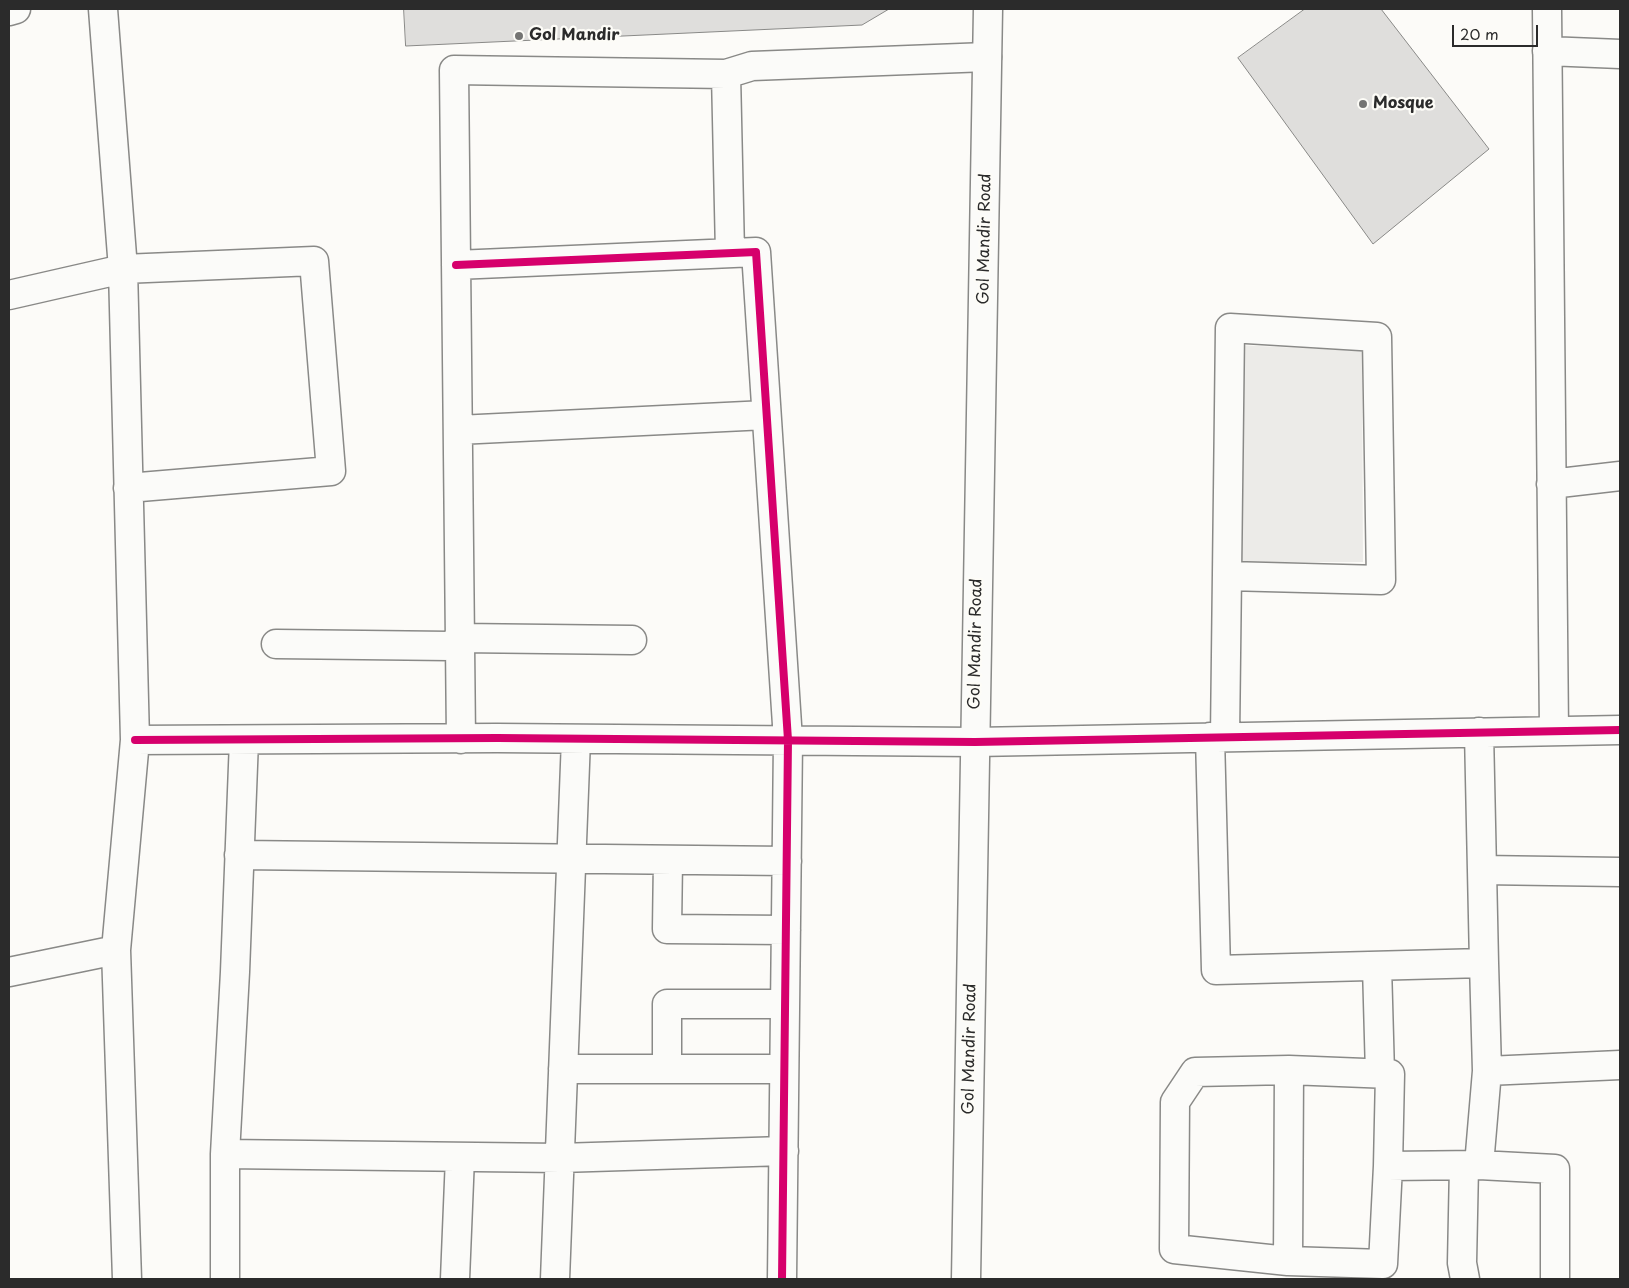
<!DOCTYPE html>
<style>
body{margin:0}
#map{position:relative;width:1629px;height:1288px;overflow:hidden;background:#fcfbf8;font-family:"Playpen Sans",sans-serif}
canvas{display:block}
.frame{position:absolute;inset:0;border:10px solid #2b2b2b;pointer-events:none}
.scale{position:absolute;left:1452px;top:25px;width:86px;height:22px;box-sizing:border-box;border:2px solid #2b2b2b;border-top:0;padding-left:6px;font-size:15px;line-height:18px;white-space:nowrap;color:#2b2b2b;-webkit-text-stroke:4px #fdfcf7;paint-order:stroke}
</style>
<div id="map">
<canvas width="1629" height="1288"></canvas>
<div class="frame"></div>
<div class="scale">20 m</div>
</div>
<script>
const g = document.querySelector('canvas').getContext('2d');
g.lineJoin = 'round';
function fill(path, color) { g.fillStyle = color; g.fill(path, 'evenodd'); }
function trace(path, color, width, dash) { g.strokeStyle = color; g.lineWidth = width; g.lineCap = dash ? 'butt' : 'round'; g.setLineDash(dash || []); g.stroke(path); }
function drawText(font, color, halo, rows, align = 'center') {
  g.font = font + ' "Playpen Sans",sans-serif'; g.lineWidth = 4.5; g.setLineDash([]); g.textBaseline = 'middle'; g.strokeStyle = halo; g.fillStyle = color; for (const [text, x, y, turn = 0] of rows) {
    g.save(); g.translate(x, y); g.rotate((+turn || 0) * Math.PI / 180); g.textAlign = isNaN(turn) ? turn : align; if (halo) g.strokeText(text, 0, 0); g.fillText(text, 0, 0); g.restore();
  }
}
const green = new Path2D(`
 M 1237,345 L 1362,351 L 1363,562 L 1233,562 Z`);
const building = new Path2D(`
 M 404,9 L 889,9 L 862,25 L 406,46 Z
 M 1305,9 L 1381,9 L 1489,149 L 1373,244 L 1238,58 Z`);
const minor = new Path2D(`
 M 103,9 L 123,269 L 135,740 L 116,950 L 127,1279
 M 1547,9 L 1554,731
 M 1547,51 L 1620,54
 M 726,74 L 730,253
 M 456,265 L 756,252 L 788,740 L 782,1279
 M 9,295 L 123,269 L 314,261 L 331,471 L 128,488
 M 458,430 L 766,415
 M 1551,484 L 1620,476
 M 276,644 L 450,646 L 460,638 L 632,640
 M 1210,737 L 1216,970 L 1484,963 L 1479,732
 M 1225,737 L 1230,328 L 1377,337 L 1381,580 L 1227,576
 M 461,739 L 454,70 L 726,74 L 752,66 L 987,57
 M 135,740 L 497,738 L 975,742 L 1620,730
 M 239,855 L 787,861
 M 668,860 L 667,929 L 786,930
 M 1482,870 L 1620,872
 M 1484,963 L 1487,1071 L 1620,1065
 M 1377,966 L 1380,1074
 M 9,972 L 116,950
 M 563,1069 L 784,1069
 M 667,1069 L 667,1004 L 785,1004
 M 1487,1071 L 1479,1165 L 1555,1169 L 1555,1279
 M 225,1154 L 560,1158 L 784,1151
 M 1388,1166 L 1383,1264 L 1288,1261 L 1289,1070 L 1390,1074 L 1388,1166 L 1479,1165
 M 1288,1261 L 1174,1249 L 1175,1102 L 1195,1072 L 1289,1070
 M 225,1279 L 225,1154 L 235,972 L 244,740
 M 455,1279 L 460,1157
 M 555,1279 L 576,739
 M 1465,1279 L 1462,1263 L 1464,1166 L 1479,1165`);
const tertiary = new Path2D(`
 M 9,11 L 16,9
 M 966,1279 L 988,9`);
const cycleway = new Path2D(`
 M 456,265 L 756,252 L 788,740 L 782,1279
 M 135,740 L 497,738 L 975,742 L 1620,730`);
const markers = [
 [519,36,5,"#747473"],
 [1363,104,5,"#747473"]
];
const poiNames = [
 ["Gol Mandir",529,36],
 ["Mosque",1373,104]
];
const streetNames = [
 ["Gol Mandir Road",985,239,-89],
 ["Gol Mandir Road",976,644,-89],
 ["Gol Mandir Road",970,1049,-89]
];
fill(green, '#ecebe8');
fill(building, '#dfdedc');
trace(building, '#898987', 1);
trace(minor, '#898987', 31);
trace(tertiary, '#898987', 31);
trace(minor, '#fbfbf9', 28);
trace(tertiary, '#fbfbf9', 28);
trace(cycleway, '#d6006c', 8);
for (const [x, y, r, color] of markers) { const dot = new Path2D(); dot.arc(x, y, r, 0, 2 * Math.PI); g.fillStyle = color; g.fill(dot); trace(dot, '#fdfcf7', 2); }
drawText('bold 16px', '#2b2b2b', '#fdfcf7', poiNames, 'left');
drawText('16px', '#2b2b2b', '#fdfcf7', streetNames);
</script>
